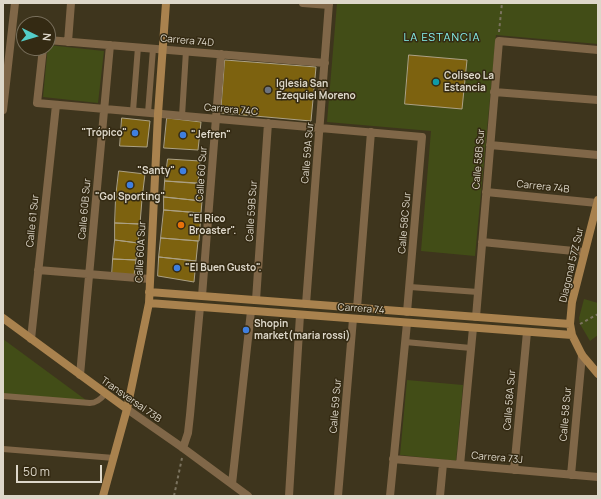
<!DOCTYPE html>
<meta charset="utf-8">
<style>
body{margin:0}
#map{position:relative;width:601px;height:499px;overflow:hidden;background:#3e351d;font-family:Manrope,sans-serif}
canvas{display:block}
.frame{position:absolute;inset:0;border:4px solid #ddd7c9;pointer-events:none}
.north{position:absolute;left:16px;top:16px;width:40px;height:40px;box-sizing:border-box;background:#342a13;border:1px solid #786f5c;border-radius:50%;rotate:95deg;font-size:11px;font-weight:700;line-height:16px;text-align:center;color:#ddd7c9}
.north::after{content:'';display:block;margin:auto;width:14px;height:18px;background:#53cdc9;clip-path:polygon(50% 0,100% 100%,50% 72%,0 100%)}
.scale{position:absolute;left:16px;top:465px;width:86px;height:18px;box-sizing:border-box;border:2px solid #ddd7c9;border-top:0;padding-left:5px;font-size:12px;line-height:14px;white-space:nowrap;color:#ddd7c9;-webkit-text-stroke:3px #342a13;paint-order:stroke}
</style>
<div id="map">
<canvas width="601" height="499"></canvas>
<div class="frame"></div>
<div class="north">N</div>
<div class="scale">50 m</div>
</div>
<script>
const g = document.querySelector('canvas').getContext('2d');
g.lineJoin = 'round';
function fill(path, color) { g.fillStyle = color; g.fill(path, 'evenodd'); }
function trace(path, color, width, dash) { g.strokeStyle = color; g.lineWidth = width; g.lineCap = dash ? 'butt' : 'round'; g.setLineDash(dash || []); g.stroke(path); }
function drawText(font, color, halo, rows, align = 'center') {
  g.font = font + ' Manrope,sans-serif'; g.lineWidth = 3; g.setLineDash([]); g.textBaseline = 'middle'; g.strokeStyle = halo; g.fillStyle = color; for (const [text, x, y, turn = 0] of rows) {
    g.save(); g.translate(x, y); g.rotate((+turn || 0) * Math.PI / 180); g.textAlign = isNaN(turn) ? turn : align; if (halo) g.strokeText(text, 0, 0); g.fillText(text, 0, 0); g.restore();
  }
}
const green = new Path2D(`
 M 337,3 L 598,3 L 598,44 L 496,35 L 475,256 L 421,251 L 431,131 L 327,122 Z
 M 48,45 L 104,51 L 98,103 L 43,97 Z
 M 584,299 L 598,303 L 598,335 L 590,341 L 580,324 L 579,318 Z
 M 3,339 L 90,403 L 3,395 Z
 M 407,380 L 463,385 L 456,461 L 400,455 Z`);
const building = new Path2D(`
 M 409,55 L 467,60 L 462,109 L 405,104 Z
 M 225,60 L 316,67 L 311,121 L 221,113 Z
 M 122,118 L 150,121 L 147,147 L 120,146 Z
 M 167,118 L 201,122 L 198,150 L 164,148 Z
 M 168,159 L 200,161 L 198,183 L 165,181 Z
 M 119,171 L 145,174 L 142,199 L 116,197 Z
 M 165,181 L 204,184 L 202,201 L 164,197 Z
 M 116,197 L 142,199 L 140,224 L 115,223 Z
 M 164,197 L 202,201 L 201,213 L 164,210 Z
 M 164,210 L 201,213 L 199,241 L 161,238 Z
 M 115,223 L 140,224 L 138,243 L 115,240 Z
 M 161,238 L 198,241 L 196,261 L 159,257 Z
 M 115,240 L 138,243 L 136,260 L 113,259 Z
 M 159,257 L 196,261 L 194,282 L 158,276 Z
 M 113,259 L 136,260 L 134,276 L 112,275 Z`);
const path = new Path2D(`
 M 499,32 L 502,3
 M 580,324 L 598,314
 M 174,496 L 182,458`);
const lane = new Path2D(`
 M 133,111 L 138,47
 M 148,113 L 153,49
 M 182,116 L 186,51
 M 410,287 L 478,292
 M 405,342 L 471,348
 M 3,396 L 90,403 C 97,403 101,399 105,394
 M 3,449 L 114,458`);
const street = new Path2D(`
 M 303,3 L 329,5
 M 48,40 L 325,63
 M 68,42 L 71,3
 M 43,48 L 37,103 L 422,137 L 407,312
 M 494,92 L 598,100
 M 3,110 L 15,3
 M 490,145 L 598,155
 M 486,192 L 597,203
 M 482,242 L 584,252
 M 38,270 L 150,279
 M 202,296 L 221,54
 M 256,300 L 268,123
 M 306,304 L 329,3
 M 357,308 L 371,132
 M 476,317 L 499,41 L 598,50
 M 31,339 L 56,105
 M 80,375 L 110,45
 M 127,409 L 183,448 L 248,496
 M 183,448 L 188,433 L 190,415 L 200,307
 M 393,459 L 598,477
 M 460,465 L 473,328
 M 514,470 L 527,332
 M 571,475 L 582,355
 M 232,484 L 251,311
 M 289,496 L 300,315
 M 338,496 L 353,319
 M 390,496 L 407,323
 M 440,496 L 443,464`);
const secondary = new Path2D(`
 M 598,200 L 572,302 L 570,324 L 572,335 L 582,355 L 598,374
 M 149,292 L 570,324
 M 149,303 L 572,335
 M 3,318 L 127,409
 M 103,496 L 127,409 L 149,303 L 158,114 L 166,3`);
const markers = [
 [436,82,4,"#0f9aa8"],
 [268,90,4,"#6b7280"],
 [135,133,4,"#3f7fe0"],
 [183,135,4,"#3f7fe0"],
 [183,171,4,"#3f7fe0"],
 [130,185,4,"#3f7fe0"],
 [181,225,4,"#e8710a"],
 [177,268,4,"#3f7fe0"],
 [246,330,4,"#3f7fe0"]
];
const streetNames = [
 ["Carrera 74D",187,41,5],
 ["Carrera 74C",231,110,5],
 ["Calle 59A Sur",308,153,-85],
 ["Calle 58B Sur",479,159,-85],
 ["Calle 60 Sur",202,174,-86],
 ["Carrera 74B",543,187,6],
 ["Calle 60B Sur",85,209,-85],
 ["Calle 59B Sur",252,211,-86],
 ["Calle 61 Sur",33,221,-84],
 ["Calle 58C Sur",405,223,-85],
 ["Calle 60A Sur",141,252,-87],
 ["Diagonal 57Z Sur",572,265,-77],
 ["Carrera 74",361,309,4],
 ["Transversal 73B",131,400,35],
 ["Calle 58A Sur",510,400,-85],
 ["Calle 59 Sur",336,406,-85],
 ["Calle 58 Sur",566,414,-85],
 ["Carrera 73J",497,458,5]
];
const poiNames = [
 ["Coliseo La",444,76],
 ["Estancia",444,88],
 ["Iglesia San",276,84],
 ["Ezequiel Moreno",276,96],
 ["\"Trópico\"",127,133,"right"],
 ["\"Jefren\"",191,135],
 ["\"Santy\"",175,171,"right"],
 ["\"Gol Sporting\"",130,197,"center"],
 ["\"El Rico",189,219],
 ["Broaster\".",189,231],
 ["\"El Buen Gusto\".",185,268],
 ["Shopin",254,324],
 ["market(maria rossi)",254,336]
];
const neighbourhoodNames = [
 ["LA ESTANCIA",442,38]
];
fill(green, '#424d17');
fill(building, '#7d620f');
trace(building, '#aca185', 1);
trace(path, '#7b735f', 2, [3, 3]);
trace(lane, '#806748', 6);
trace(street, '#806748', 8);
trace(secondary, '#a9824e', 8);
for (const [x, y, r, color] of markers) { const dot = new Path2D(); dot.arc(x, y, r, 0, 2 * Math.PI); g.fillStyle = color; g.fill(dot); trace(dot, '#342a13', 1.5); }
drawText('10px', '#ddd7c9', '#342a13', streetNames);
drawText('bold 10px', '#ddd7c9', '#342a13', poiNames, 'left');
g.letterSpacing = '1px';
drawText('11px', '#86f2ed', '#342a13', neighbourhoodNames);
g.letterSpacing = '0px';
</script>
